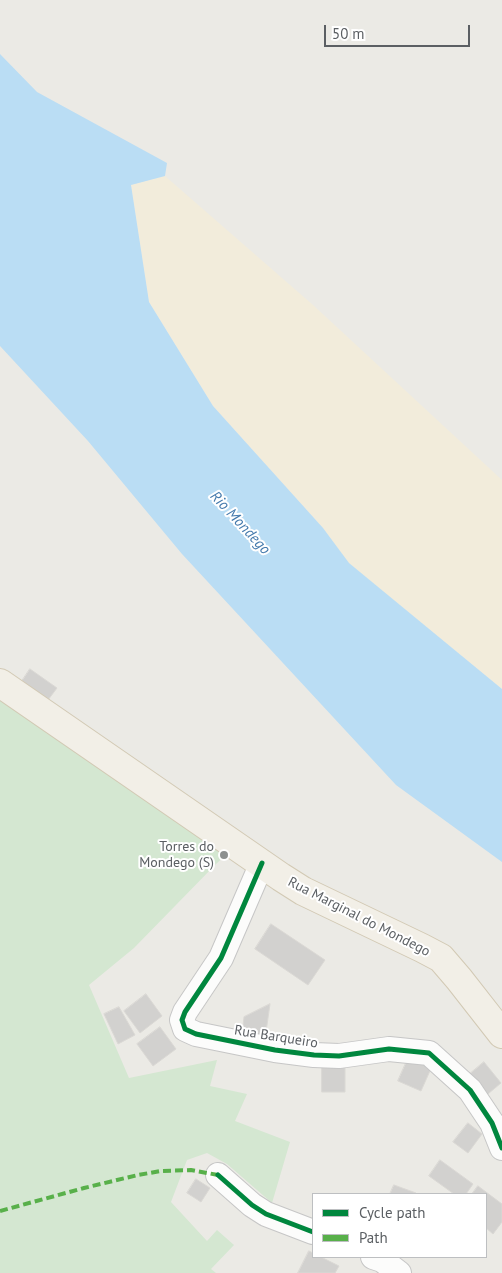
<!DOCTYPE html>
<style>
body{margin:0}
#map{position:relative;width:502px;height:1273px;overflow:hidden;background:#ebeae5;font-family:"PT Sans",sans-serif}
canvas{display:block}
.legend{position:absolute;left:312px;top:1193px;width:175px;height:65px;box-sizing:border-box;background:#fff;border:1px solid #bdbfc1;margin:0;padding:6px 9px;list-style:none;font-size:15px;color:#5b5f63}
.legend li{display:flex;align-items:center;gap:10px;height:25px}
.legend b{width:25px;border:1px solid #bdbfc1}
.scale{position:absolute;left:324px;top:25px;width:146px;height:22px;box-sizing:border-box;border:2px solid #5b5f63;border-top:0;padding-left:6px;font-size:15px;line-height:18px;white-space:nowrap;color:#5b5f63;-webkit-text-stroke:4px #fff;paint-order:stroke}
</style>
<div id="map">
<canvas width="502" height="1273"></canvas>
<ul class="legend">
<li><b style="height:6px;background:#00873e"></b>Cycle path</li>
<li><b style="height:6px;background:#58b04a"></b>Path</li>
</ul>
<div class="scale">50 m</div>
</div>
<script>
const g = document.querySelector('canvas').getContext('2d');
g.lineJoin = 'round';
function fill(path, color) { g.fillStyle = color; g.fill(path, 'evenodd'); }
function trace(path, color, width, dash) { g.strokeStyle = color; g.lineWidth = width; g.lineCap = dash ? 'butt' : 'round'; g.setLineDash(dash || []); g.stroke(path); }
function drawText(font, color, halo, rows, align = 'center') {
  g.font = font + ' "PT Sans",sans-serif'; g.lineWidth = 4; g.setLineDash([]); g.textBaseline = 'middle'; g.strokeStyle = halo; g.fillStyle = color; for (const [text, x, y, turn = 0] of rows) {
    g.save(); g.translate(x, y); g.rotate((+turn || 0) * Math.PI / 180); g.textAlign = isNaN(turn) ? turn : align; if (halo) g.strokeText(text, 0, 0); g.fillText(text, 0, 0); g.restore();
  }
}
const green = new Path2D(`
 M 0,698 L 232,849 L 216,864 L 134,948 L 89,985 L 129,1078 L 217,1060 L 210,1086 L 247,1094 L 235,1121 L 290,1142 L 272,1203 L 227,1164 L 207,1153 L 187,1160 L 171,1202 L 207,1241 L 217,1230 L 234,1245 L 211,1269 L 216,1273 L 0,1273 Z`);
const sand = new Path2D(`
 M 165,176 L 313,305 L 502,480 L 502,689 L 348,563 L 323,528 L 213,406 L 149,302 L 131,185 Z`);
const water = new Path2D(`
 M 0,54 L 37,92 L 167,163 L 165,176 L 131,185 L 149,302 L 213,406 L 323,528 L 349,563 L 502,689 L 502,862 L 396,785 L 182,554 L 88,441 L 0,346 Z`);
const building = new Path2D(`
 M 30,669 L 57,688 L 48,700 L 22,681 Z
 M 271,924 L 325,960 L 308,985 L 255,949 Z
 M 146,994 L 162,1016 L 140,1033 L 124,1011 Z
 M 270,1004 L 265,1039 L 242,1035 L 244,1017 Z
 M 119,1007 L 135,1035 L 118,1044 L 104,1014 Z
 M 160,1027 L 176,1049 L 153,1066 L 137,1044 Z
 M 410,1054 L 433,1064 L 421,1091 L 398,1081 Z
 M 484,1062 L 501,1083 L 482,1099 L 465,1078 Z
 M 322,1064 L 345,1064 L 345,1092 L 322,1092 Z
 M 468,1123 L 482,1134 L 468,1153 L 453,1142 Z
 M 440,1160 L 473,1184 L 466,1194 L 454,1194 L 429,1176 Z
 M 196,1179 L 210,1188 L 201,1202 L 187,1193 Z
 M 394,1185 L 416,1193 L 415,1194 L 390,1194 Z
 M 478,1186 L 502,1204 L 502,1222 L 493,1234 L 486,1228 L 486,1194 L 472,1194 Z
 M 309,1251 L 313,1253 L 313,1257 L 321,1257 L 339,1266 L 335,1273 L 298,1273 Z`);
const minor = new Path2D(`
 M 262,863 L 221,958 L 185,1012 L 182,1020 L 185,1029 L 196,1034 L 275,1050 L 314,1055 L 339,1056 L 389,1049 L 429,1053 L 470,1090 L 492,1123 L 502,1148
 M 218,1175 L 252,1205 L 266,1214 L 313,1232
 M 373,1257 L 382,1260 L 399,1273`);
const major = new Path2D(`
 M 0,683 L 281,877 L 303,891 L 422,948 L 441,958 L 459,979 L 502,1034`);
const quiet = new Path2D(`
 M 0,1211 L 84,1188 L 138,1175 L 161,1171 L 191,1170 L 218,1175`);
const cycleway = new Path2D(`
 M 262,863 L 221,958 L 185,1012 L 182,1020 L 185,1029 L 196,1034 L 275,1050 L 314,1055 L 339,1056 L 389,1049 L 429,1053 L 470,1090 L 492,1123 L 502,1148
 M 218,1175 L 252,1205 L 266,1214 L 313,1232`);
const markers = [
 [224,855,5,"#8d9090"]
];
const poiNames = [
 ["Torres do",214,847],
 ["Mondego (S)",214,863]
];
const streetNames = [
 ["Rua Marginal do Mondego",359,917,27],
 ["Rua Barqueiro",276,1037,9]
];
const waterNames = [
 ["Rio Mondego",240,523,47]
];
fill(green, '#d4e7d1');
fill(sand, '#f2ecdb');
fill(water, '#baddf4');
fill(building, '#d2d1cf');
trace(building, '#dad8d4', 1);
trace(minor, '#c6c6c6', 26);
trace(major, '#d2c9b4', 30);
trace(minor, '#fcfcfb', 24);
trace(major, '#f2efe7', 28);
trace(quiet, '#58b04a', 4, [8, 4]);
trace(cycleway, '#00873e', 5);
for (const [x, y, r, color] of markers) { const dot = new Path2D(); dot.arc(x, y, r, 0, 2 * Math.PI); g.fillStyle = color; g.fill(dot); trace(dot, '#fff', 2); }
drawText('14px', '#5b5f63', '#fff', poiNames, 'right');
drawText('14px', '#5b5f63', '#fff', streetNames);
drawText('italic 15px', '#4379ac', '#fff', waterNames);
</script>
